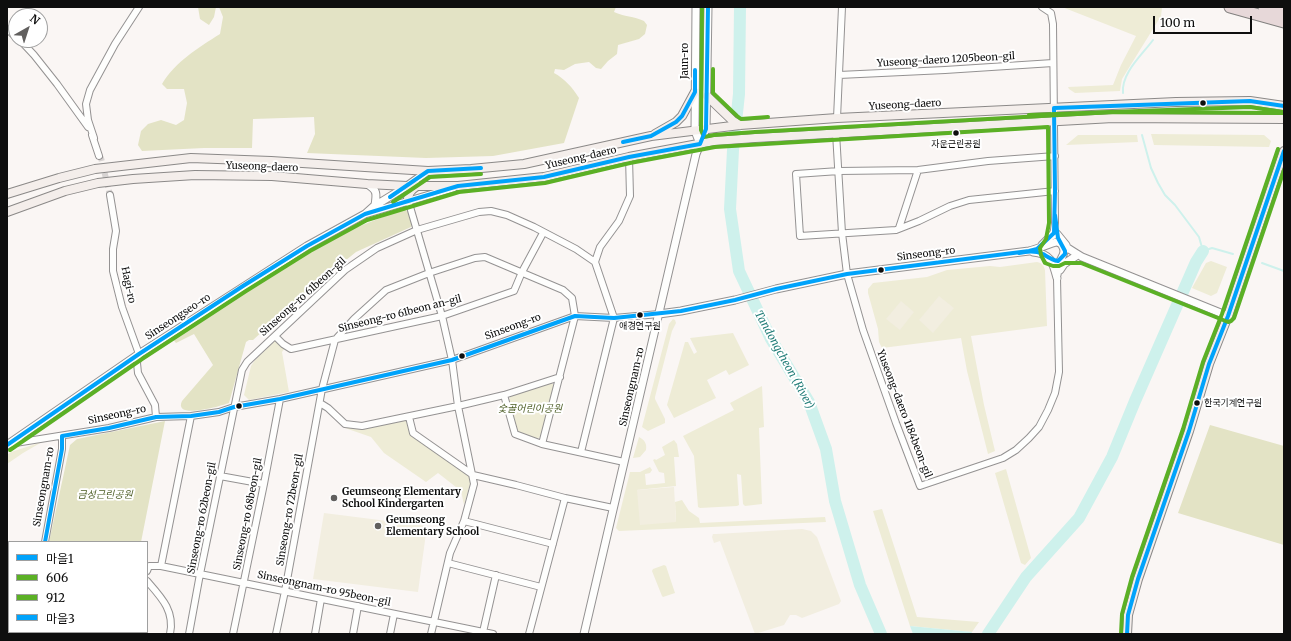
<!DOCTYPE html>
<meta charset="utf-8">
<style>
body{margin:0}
#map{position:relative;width:1291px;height:641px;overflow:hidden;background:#faf6f4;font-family:Merriweather,"Noto Sans KR",serif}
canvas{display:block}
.frame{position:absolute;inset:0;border:8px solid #0e0e0e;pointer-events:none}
.legend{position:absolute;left:8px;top:541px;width:140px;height:92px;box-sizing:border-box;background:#fff;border:1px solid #9f9f9f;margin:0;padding:5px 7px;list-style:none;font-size:12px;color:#0e0e0e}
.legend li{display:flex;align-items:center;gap:8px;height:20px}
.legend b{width:20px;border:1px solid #9f9f9f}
.north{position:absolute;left:8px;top:8px;width:40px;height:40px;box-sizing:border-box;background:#fff;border:1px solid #9f9f9f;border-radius:50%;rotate:39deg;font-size:11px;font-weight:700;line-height:16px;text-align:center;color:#0e0e0e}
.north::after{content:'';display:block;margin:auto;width:14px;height:18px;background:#615f5e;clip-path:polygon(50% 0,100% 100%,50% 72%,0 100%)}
.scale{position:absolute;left:1153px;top:16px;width:99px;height:18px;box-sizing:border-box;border:2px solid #0e0e0e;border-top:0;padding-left:5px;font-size:12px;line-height:14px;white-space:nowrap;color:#0e0e0e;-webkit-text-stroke:3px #fff;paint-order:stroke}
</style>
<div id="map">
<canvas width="1291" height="641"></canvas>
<div class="frame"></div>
<ul class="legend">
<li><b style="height:5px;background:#00a3fb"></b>마을1</li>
<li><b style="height:5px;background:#5bb025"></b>606</li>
<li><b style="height:5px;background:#5bb025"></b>912</li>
<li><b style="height:5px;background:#00a3fb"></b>마을3</li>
</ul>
<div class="north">N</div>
<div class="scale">100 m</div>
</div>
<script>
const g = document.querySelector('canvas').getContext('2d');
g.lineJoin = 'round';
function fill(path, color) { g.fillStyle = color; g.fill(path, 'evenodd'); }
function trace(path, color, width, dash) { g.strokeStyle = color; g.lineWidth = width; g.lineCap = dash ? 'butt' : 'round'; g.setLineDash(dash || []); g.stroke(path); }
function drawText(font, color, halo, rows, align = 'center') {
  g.font = font + ' Merriweather,"Noto Sans KR",serif'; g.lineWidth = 4; g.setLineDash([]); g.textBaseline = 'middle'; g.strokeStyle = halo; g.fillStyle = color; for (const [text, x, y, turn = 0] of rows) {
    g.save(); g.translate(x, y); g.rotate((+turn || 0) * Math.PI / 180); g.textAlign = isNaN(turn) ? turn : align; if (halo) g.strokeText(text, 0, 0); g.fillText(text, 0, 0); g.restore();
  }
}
const green = new Path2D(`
 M 1062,7 L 1162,8 L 1161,16 L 1122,79 L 1120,91 L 1075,93 L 1069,89 L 1068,87 L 1113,85 L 1121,65 L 1136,36 Z
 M 1151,134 L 1264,135 L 1271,141 L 1269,147 L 1154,145 Z
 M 1078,135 L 1137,135 L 1138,142 L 1066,145 Z
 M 1211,261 L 1227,267 L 1217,293 L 1211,296 L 1192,288 L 1206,263 Z
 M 1037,262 C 1042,263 1044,266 1045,270 L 1047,326 L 971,336 L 984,405 L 995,451 L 988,454 L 967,371 L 961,338 L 882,348 L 879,342 L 878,329 L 868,293 L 868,289 L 873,283 L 927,277 L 947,270 L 990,266 L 1000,267 Z
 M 673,319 L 675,320 L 676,323 L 672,331 L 655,397 L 655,399 L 665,419 L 665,423 L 648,431 L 642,427 L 669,324 Z
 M 733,333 L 749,365 L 729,375 L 726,370 L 707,380 L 716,398 L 674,418 L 667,405 L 685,342 L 688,342 L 694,354 L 697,352 L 690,338 Z
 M 276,340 L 285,348 L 282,352 L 289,392 L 249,400 L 244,395 L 251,366 L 255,360 Z
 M 550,382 L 553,384 L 554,387 L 541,436 L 537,439 L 517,432 L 508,402 L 511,395 Z
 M 762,386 L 764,427 L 759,428 L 762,504 L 745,506 L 743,504 L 741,475 L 737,474 L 739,505 L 737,506 L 700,508 L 698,507 L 694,456 L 683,436 L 734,410 L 730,403 Z
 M 333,416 L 346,426 L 404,420 L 408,422 L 411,434 L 470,477 L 471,481 L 464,505 L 461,491 L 438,473 L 426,482 L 384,453 L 371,437 L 345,428 Z
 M 639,437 C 645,440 647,444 646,450 L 640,457 L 633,458 Z
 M 674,440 L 677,444 L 679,457 L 674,457 L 676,486 L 637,490 L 676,522 L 675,502 L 682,500 L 689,511 L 699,518 L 700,523 L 825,517 L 826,522 L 619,531 L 616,528 L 630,472 L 640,472 L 650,467 L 652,470 L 650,473 L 645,474 L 646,485 L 665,483 L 664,473 L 659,472 L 653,460 L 655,459 L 656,460 L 665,455 L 662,447 Z
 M 42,442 L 23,453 L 7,464 L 7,455 L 11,452 Z
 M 1006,469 L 1031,558 L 1025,565 L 1021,563 L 995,473 Z
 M 882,509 L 917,617 L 979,622 L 972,632 L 910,626 L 873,511 Z
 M 664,565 L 666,566 L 675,593 L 663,597 L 662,596 L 652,571 L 653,569 Z`);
const forest = new Path2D(`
 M 198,7 L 216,7 L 214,17 L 209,25 L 200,19 Z
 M 219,7 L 616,7 L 614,12 C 624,17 634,16 644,21 L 647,25 L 645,34 L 639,39 L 618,45 L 617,54 L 608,61 L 601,69 L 596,68 L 589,62 L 575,64 L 564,70 L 555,69 L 554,73 C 565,79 572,87 579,98 L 564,143 L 493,156 L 426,158 L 307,153 L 315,134 L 314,117 L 253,119 L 252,148 L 204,148 L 142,151 L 138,145 L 141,131 L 148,124 L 161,120 L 176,125 L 184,120 L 187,103 L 184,89 L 167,89 L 162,84 C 176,61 198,48 220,34 L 223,17 Z
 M 403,209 L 410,213 L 413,224 L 411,227 L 356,252 L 335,269 L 269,330 L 263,331 L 253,340 L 249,340 L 246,342 L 229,403 C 221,406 173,420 182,401 L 213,365 L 194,334 L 176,343 L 172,338 L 299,255 L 321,243 L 345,232 Z
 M 165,421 L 141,542 L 49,542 L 70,445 L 77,439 Z
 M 1210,425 L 1284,446 L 1284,545 L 1178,513 Z
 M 29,632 L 64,632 L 67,634 L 29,634 Z`);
const pitch = new Path2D(`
 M 939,296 L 954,308 L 933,333 L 919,320 Z
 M 901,301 L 914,312 L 900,330 L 886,319 Z
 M 674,487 L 676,522 L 640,525 L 637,490 Z
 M 324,513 L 427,526 L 418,592 L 313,579 Z
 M 802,529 L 811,531 L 817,537 L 841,601 L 839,604 L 802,618 L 796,615 L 790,615 L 784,625 L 755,634 L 720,541 L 714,543 L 712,537 L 713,534 L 716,534 Z`);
const water = new Path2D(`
 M 910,626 L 972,632 L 971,634 L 913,634 Z`);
const stream = new Path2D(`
 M 1123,93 C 1121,73 1142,55 1153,40
 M 1142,135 L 1151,168 L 1158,183 L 1165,195 L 1175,205 L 1199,237 L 1203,251 L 1212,248 L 1233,254
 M 1262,263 L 1284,271`);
const river = new Path2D(`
 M 740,7 L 739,94 L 733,150 L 730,209 L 739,271 L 771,339 L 809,402 L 826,449 L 835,501 L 860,585 L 881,634
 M 988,634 L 1026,577 L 1079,518 L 1112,457 L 1135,401 L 1196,262 L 1203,251`);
const minorTunnel = new Path2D(`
 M 99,156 L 101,158 L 110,195`);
const minor = new Path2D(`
 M 1042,7 L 1051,13 L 1053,24 L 1055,223 L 1053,236
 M 7,29 L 16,37
 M 20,40 L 34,55 L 57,84 L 88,127
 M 839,75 L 945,70 L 1053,63
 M 837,118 L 842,7
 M 836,133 L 842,233 L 847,274 L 863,330 L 896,423 L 920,486 L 1003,458 L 1016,450 L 1029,438 L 1039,427 L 1048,410 L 1055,393 L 1059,372 L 1057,278
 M 92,135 L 99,156
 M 94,138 L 88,120 L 86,104 L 90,90 L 115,44 L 139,7
 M 1055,156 L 988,161 L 918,170 L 839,171 L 796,174 L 800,236 L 896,230 L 919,221 L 950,206 L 969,200 L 1055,191
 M 110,195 L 116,231 L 113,249 L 113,271 L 122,307 L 139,354 L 137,363 L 138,373 L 155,405 L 156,417
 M 408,200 L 442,316 L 452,360 L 458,406 L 474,484 L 464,521 L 450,553 L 431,634
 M 899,228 L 918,170
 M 595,262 L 600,247 L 619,221 L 630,196 L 629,157
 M 275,336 L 283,344 L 291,349 L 442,316 L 514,291 L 522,272 L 543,233
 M 504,395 L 515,434 L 542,444 L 624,462
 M 320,403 L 328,408 L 345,424 L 362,426 L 458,406 L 504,395 L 560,377
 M 409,417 L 413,433 L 473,475 L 516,485 L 565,498 L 613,508
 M 9,444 L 109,428 L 156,417 L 191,416 L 219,412 L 234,407 L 280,399 L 452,360 L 575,316 L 614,318 L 659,314
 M 220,476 L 264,484
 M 464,521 L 553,544
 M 45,542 L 62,449 L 62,436
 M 448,563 L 541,587
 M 161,566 L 493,634
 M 147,571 L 149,566 L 161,566 L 191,416
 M 147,581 C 161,597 175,611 170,634
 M 483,632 L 496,575
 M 25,634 L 25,632
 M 82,634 L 82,632
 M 189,634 L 200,574 L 242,370 L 247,362 L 345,270 L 377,248 L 417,230 L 479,212 L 491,211 L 507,215 L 534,227 L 576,249 L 595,262 L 614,318 L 581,452
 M 233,634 L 264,484 L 280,399
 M 276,634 L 285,591 L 322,389 L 335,340 L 354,319 L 386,290 L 429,273 L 475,258 L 485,257 L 563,290 L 572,298 L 575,316 L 542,444
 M 315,634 L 321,599
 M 353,634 L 358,606
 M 390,634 L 394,614
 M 529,634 L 565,498`);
const tertiary = new Path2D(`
 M 696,7 L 695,131 L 700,144
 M 367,184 C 377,190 377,193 375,205
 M 365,214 L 453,188
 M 1057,234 L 1066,245
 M 1042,245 L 1054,233
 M 1033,252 C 1051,254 1053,262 1057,278
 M 1060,270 L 1064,264 L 1076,256
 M 1057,275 C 1058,271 1058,267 1059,264 C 1061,256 1067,254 1062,245
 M 659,314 L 681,311 L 735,300 L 776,289 L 847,274 L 1029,251 C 1034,250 1054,242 1057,242 C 1059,242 1078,255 1082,257 L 1228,316
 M 7,445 L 139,354 L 307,246 L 365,214 L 375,205 L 381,202 L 407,186 L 428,171
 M 584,634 L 696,154 L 706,129 L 708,7`);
const secondary = new Path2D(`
 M 707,96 L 733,121 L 740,125
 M 655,134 L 676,122 L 682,116 L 695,92
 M 7,194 L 59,178 L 95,169 L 191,158 L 271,161 L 428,171 L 471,169 L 524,164 L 651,136 L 740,125 L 837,118 L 1176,102 L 1250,101 L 1284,106
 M 408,200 C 408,193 411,190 417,186
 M 7,212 L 65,191 L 98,183 L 133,179 L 195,175 L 272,176 L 367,184 L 407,186 L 458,186 L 544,177 L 629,157 L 714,141 L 755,138 L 1113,118 L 1284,119
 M 1127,634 L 1128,615 L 1138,579 L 1189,431 L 1209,364 L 1228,316 L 1284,151`);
const motorway = new Path2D(`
 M 1230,7 L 1284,22
 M 1264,7 L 1284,12`);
const bus1 = new Path2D(`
 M 1019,253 C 1027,251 1035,250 1043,254 C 1048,257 1052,260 1058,261 L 1065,254 L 1065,251 L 1058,238 L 1055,215
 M 62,436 L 109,428 L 156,417 L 191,416 L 219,412 L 234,407 L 280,399 L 452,360 L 575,316 L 614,318 L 681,311 L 735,300 L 776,289 L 847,274 L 1029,251 L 1037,249 L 1054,233 L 1055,191 L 1054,108 L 1250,101 L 1284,106
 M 45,542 L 62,449 L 62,436
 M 1127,634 L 1128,615 L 1138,579 L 1189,431 L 1209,364 L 1228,316 L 1284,151`);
const bus2 = new Path2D(`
 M 1029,115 L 1250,107 L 1283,112
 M 393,202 L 430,177 L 481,174
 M 10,450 L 142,359 L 246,291 L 310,251 L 367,220 L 459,192 L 545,183 L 630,163 L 715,147 L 1048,127 L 1049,223 L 1046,239 L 1040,248 L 1041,255 L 1045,263 L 1053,266 L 1059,266 L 1065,263 L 1081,263 L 1228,322 L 1231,321 L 1234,318 L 1284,170`);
const bus3 = new Path2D(`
 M 702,7 L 701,130 L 704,137 L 714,135 L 755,132 L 1113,112 L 1284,113
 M 713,69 L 713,93 L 737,116 L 741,119 L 768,117
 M 1121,634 L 1122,614 L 1132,577 L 1183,429 L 1203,362 L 1222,314 L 1278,149`);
const bus4 = new Path2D(`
 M 623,142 L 651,136 L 676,122 L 682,116 L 695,92 L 695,70
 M 390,197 L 428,171 L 481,168
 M 7,445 L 139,354 L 243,286 L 307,246 L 365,214 L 458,186 L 544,177 L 629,157 L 700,144 L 706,129 L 708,7`);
const markers = [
 [1203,103,3.5,"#0e0e0e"],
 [956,133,3.5,"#0e0e0e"],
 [881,270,3.5,"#0e0e0e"],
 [640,315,3.5,"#0e0e0e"],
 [462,356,3.5,"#0e0e0e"],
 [1197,403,3.5,"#0e0e0e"],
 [239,406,3.5,"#0e0e0e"],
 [334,498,4,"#615f5e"],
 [378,526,4,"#615f5e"]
];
const busNames = [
 ["자운근린공원",956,144],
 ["애경연구원",640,326],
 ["한국기계연구원",1204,403,"left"]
];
const streetNames = [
 ["Yuseong-daero 1205beon-gil",946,60,-3],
 ["Jaun-ro",685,61,-90],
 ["Yuseong-daero",905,105,-3],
 ["Yuseong-daero",581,158,-13],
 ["Yuseong-daero",262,167,2],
 ["Sinseong-ro",926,254,-7],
 ["Hagi-ro",128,285,78],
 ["Sinseong-ro 61beon-gil",303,297,-42],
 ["Sinseong-ro 61beon an-gil",400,314,-14],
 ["Sinseongseo-ro",178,317,-33],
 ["Sinseong-ro",513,327,-20],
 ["Sinseongnam-ro",632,387,-77],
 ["Yuseong-daero 1184beon-gil",904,414,69],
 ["Sinseong-ro",117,415,-12],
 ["Sinseongnam-ro",44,487,-80],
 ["Sinseong-ro 72beon-gil",290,510,-80],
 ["Sinseong-ro 68beon-gil",248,514,-79],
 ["Sinseong-ro 62beon-gil",202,518,-79],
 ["Sinseongnam-ro 95beon-gil",324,589,12]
];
const parkNames = [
 ["숯골어린이공원",530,409],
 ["금성근린공원",105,495]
];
const poiNames = [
 ["Geumseong Elementary",342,492],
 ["School Kindergarten",342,504],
 ["Geumseong",386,520],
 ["Elementary School",386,532]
];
const waterNames = [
 ["Tandongcheon (River)",784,360,61]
];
fill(green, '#eeecd6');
fill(forest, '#e3e3c5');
fill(pitch, '#f2eee0');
fill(water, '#cef1ec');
trace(stream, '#cef1ec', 2);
trace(river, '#cef1ec', 12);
trace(minorTunnel, '#d7d3d2', 6, [6, 3]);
trace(minor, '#949292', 8);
trace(tertiary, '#949292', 9);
trace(secondary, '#8b8988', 10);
trace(motorway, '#82807f', 13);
trace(minor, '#fefefd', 6);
trace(tertiary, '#fefefd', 7);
trace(secondary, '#f4eeeb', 8);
trace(motorway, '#e7d8d9', 11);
trace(bus1, '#00a3fb', 4);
trace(bus2, '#5bb025', 4);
trace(bus3, '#5bb025', 4);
trace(bus4, '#00a3fb', 4);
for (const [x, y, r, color] of markers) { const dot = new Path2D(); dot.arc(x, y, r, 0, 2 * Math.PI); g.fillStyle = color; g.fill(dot); trace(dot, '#fff', 1.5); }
drawText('9px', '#0e0e0e', '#fff', busNames);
drawText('10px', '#0e0e0e', '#fff', streetNames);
drawText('italic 10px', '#4d5e26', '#fff', parkNames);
drawText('bold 10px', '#0e0e0e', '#fff', poiNames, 'left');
drawText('italic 11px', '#237e79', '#fff', waterNames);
</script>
